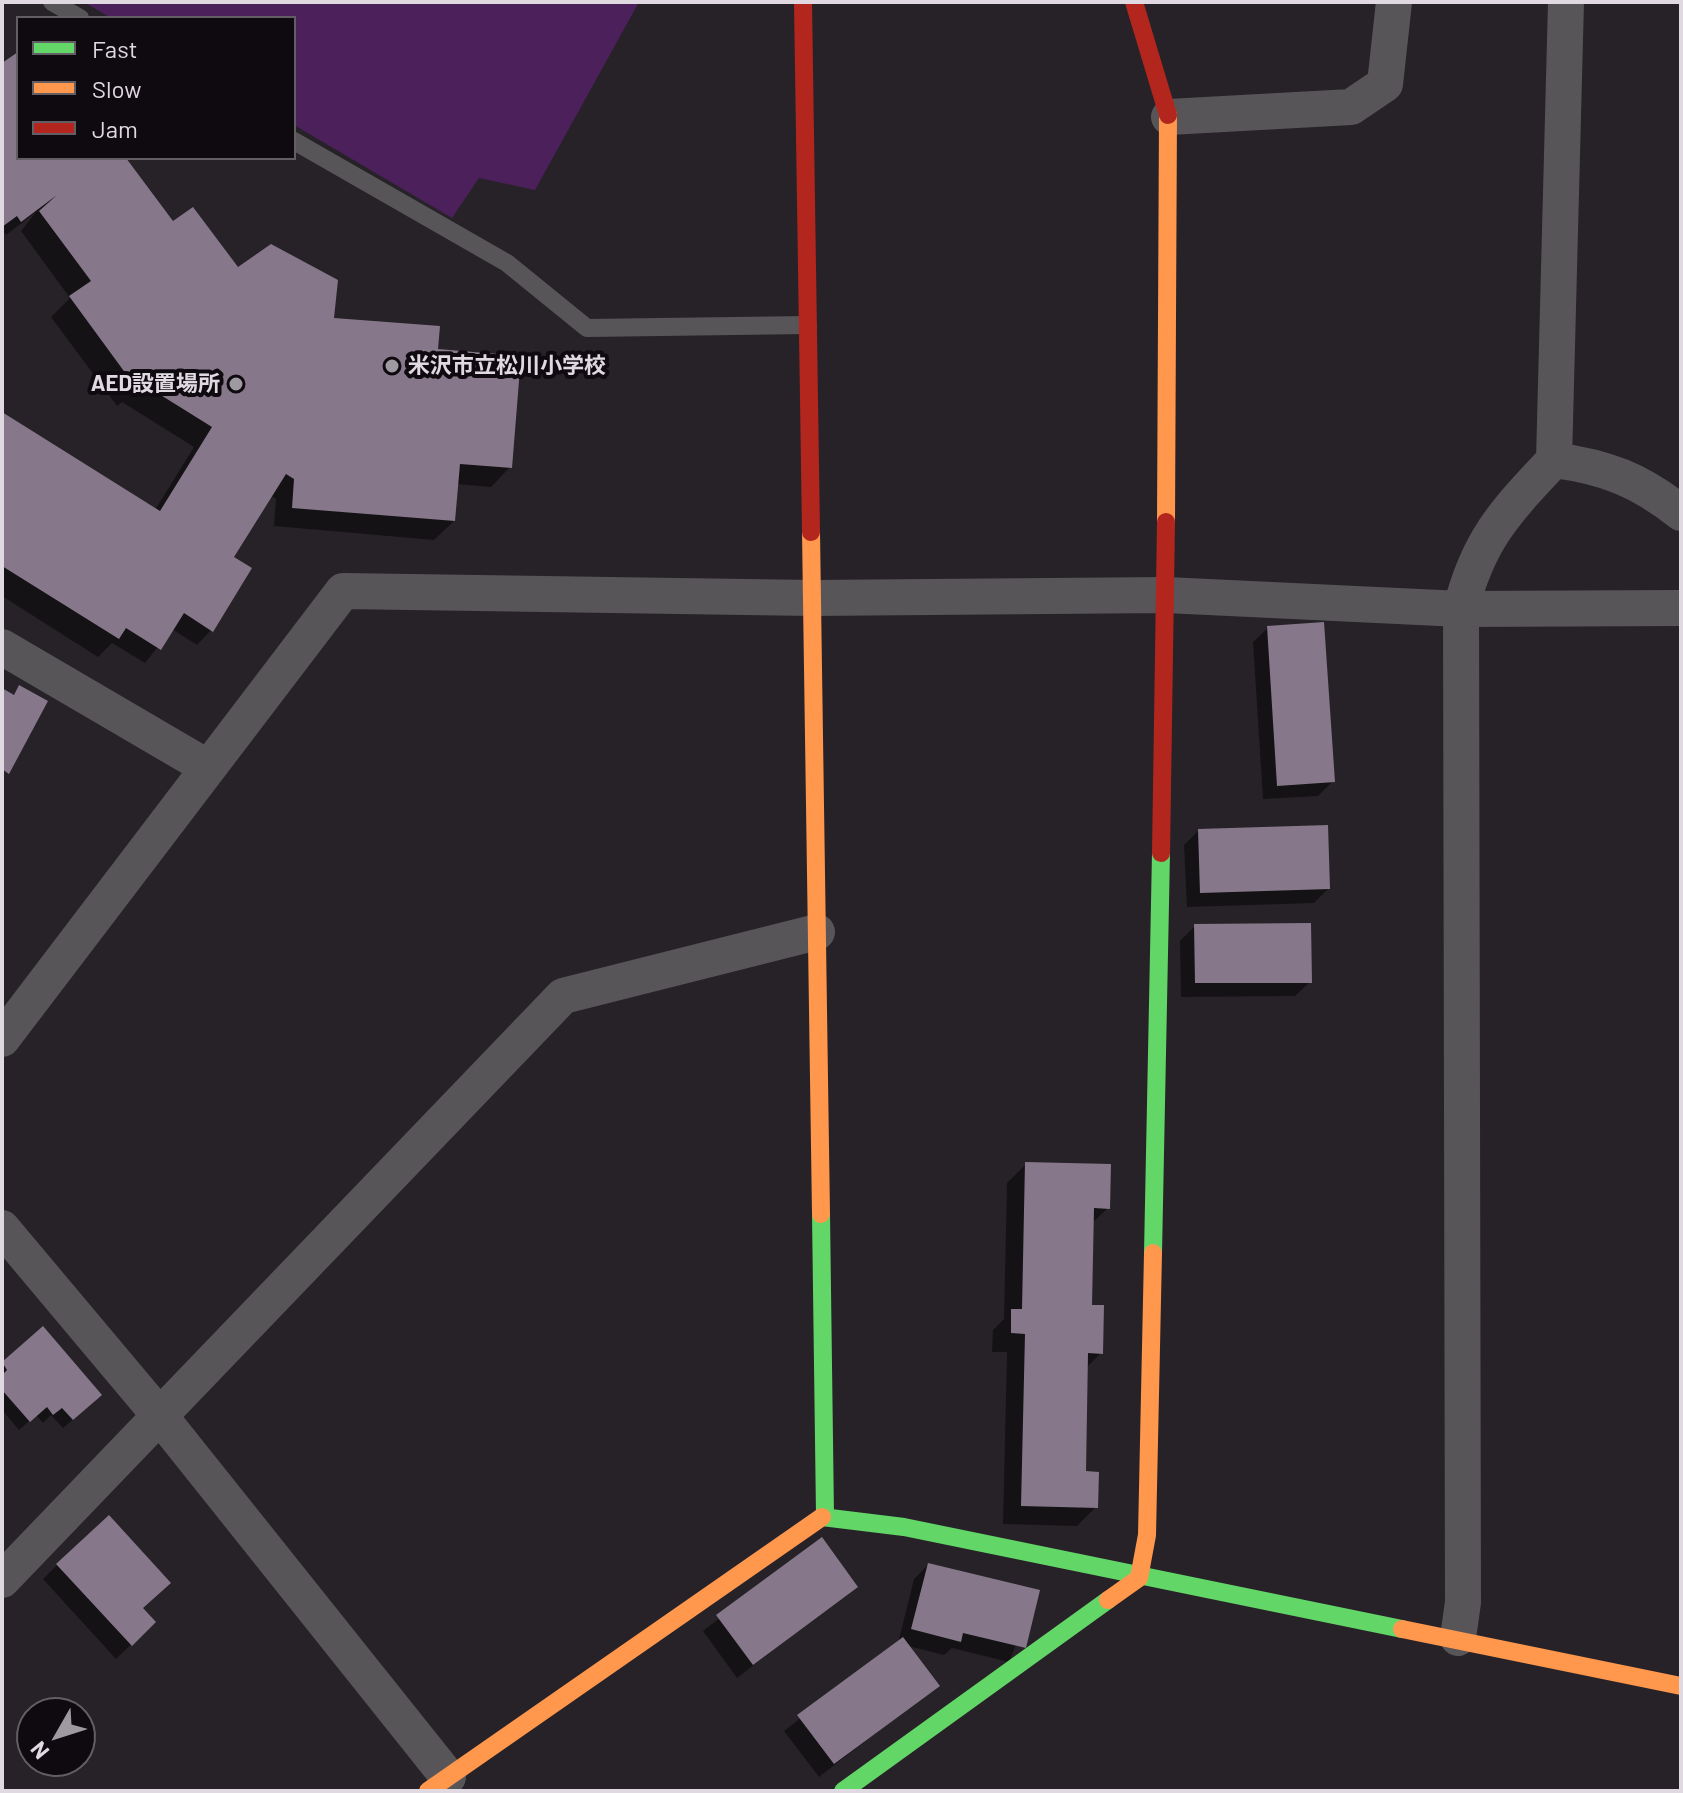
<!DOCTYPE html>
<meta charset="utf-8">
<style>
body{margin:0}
#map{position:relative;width:1683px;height:1793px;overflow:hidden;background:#272228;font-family:Barlow,sans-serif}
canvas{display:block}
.frame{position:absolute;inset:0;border:4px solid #e0d9e2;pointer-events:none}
.legend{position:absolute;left:16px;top:16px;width:280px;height:144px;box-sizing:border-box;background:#0f0a10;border:2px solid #635d64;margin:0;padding:10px 14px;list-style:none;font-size:24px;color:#e0d9e2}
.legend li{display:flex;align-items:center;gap:16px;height:40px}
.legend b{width:40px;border:2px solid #635d64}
.north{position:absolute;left:16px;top:1697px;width:80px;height:80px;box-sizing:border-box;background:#0f0a10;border:2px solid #635d64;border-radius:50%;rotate:231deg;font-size:22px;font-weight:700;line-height:32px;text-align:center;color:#e0d9e2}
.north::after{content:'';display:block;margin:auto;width:28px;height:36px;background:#9f99a1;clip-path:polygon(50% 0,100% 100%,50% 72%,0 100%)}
</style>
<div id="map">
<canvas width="1683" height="1793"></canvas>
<div class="frame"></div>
<ul class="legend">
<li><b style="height:10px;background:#63d668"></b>Fast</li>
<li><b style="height:10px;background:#ff974d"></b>Slow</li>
<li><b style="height:10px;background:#b3261e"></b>Jam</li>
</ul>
<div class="north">N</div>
</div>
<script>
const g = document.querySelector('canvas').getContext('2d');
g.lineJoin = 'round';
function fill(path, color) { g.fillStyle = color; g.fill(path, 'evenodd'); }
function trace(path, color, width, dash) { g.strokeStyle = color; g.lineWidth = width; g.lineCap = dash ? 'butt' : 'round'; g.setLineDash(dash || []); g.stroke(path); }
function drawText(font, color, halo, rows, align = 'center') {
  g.font = font + ' Barlow,"Noto Sans JP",sans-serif'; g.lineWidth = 8; g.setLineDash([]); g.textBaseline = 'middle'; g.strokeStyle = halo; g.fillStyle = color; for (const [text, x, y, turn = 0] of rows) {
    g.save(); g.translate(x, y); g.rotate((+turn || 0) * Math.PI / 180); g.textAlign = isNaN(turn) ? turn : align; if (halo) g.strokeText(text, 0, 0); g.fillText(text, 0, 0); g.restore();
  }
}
const green = new Path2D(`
 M 84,2 L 639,2 L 535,190 L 479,178 L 452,218 L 294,125 L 294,18 L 111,18 Z`);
const shadow = new Path2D(`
 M 18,54 L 18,158 L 124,158 L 173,224 L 238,270 L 332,320 L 436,351 L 510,467 L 491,487 L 456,484 L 454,521 L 434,540 L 274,526 L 276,499 L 270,495 L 232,558 L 211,630 L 197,645 L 172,629 L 145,663 L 112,643 L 98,657 L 2,596 L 2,414 L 155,510 L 194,447 L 122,402 L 117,406 L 51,317 L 70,298 L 21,231 L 36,212 L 6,235 L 2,229 L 2,66 Z
 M 1268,628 L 1333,781 L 1318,796 L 1263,799 L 1253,642 Z
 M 1199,830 L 1328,889 L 1314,903 L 1187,907 L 1184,845 Z
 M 1195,926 L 1310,982 L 1295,996 L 1181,997 L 1180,941 Z
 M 1026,1164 L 1108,1208 L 1091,1224 L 1090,1307 L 1101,1353 L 1086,1368 L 1084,1473 L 1096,1507 L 1077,1526 L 1003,1524 L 1007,1352 L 992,1352 L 993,1330 L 1004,1319 L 1007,1183 Z
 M 43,1329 L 90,1405 L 63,1428 L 51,1415 L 43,1423 L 36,1415 L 19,1430 L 2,1410 L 2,1364 Z
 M 821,1540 L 855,1587 L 737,1678 L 703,1631 Z
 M 57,1565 L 141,1609 L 154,1622 L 116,1659 L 43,1579 Z
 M 928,1565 L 1037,1592 L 1009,1662 L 952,1648 L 944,1655 L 908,1646 L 937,1686 L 819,1777 L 784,1731 L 898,1643 L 914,1579 Z`);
const building = new Path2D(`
 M 18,52 L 18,158 L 126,158 L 173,221 L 193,207 L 238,267 L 271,244 L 338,280 L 334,318 L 440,326 L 438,349 L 521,356 L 512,468 L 460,464 L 455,521 L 292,508 L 294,479 L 286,474 L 234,557 L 252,568 L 213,632 L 184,613 L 161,650 L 126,628 L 119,639 L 2,566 L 2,412 L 160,511 L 212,427 L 143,384 L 137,389 L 69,296 L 91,281 L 39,211 L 57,195 L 21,222 L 17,216 L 2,227 L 2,63 Z
 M 1324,622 L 1335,782 L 1277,786 L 1267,626 Z
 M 19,685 L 48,701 L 9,774 L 2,769 L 2,688 L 14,695 Z
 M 1328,825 L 1330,889 L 1200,893 L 1198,829 Z
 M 1311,923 L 1312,983 L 1195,983 L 1194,924 Z
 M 1025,1162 L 1111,1164 L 1110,1209 L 1094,1208 L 1092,1305 L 1104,1305 L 1103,1354 L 1088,1353 L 1086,1471 L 1099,1472 L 1098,1508 L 1021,1506 L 1025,1334 L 1011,1333 L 1011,1309 L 1022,1309 Z
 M 43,1326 L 102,1395 L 73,1420 L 62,1408 L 53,1415 L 47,1407 L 30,1422 L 2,1390 L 2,1375 L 7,1370 L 2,1362 Z
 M 109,1515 L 171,1583 L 143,1608 L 156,1622 L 132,1646 L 56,1564 Z
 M 822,1537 L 858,1587 L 753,1665 L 716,1615 Z
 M 928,1563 L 1040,1590 L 1026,1648 L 963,1633 L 961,1642 L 911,1629 Z
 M 903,1637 L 940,1686 L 834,1764 L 797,1715 Z`);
const lane = new Path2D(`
 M 52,2 L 80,18
 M 294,141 L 507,263 L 587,328 L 808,325`);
const street = new Path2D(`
 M 1169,117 L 1351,107 L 1385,84 L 1394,2
 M 1554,460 C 1606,467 1640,480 1681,513
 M 2,647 L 207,767
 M 2,1039 L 343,591 L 812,598 L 1166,595 L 1461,609 L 1681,608
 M 2,1228 L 159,1415 L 448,1777
 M 2,1580 L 563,996 L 817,932
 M 1458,1638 L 1463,1602 L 1461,609 C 1478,539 1507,510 1554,460 L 1566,2`);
const fast = new Path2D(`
 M 821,1214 L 825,1515
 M 1153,1253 L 1161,853
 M 822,1517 L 904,1527 L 1402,1629
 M 843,1791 L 1108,1600`);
const slow = new Path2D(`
 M 1166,522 L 1168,115
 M 811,532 L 821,1214
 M 1108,1600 L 1139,1578 L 1147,1535 L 1153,1253
 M 1402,1629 L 1681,1686
 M 428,1791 L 822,1517`);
const jam = new Path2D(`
 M 803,2 L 811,532
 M 1134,2 L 1168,115
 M 1161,853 L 1166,522`);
const markers = [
 [392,366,8,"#9f99a1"],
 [236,384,8,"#9f99a1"]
];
const poiNames = [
 ["米沢市立松川小学校",408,366],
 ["AED設置場所",220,384,"right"]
];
fill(green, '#4c205a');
fill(shadow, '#0007');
fill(building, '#86788a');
trace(lane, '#585559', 18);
trace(street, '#585559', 36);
trace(fast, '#63d668', 18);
trace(slow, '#ff974d', 18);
trace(jam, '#b3261e', 18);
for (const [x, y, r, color] of markers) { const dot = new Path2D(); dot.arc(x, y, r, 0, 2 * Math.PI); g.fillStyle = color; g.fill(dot); trace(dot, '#0f0a10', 3); }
drawText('bold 22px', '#e0d9e2', '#0f0a10', poiNames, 'left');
</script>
